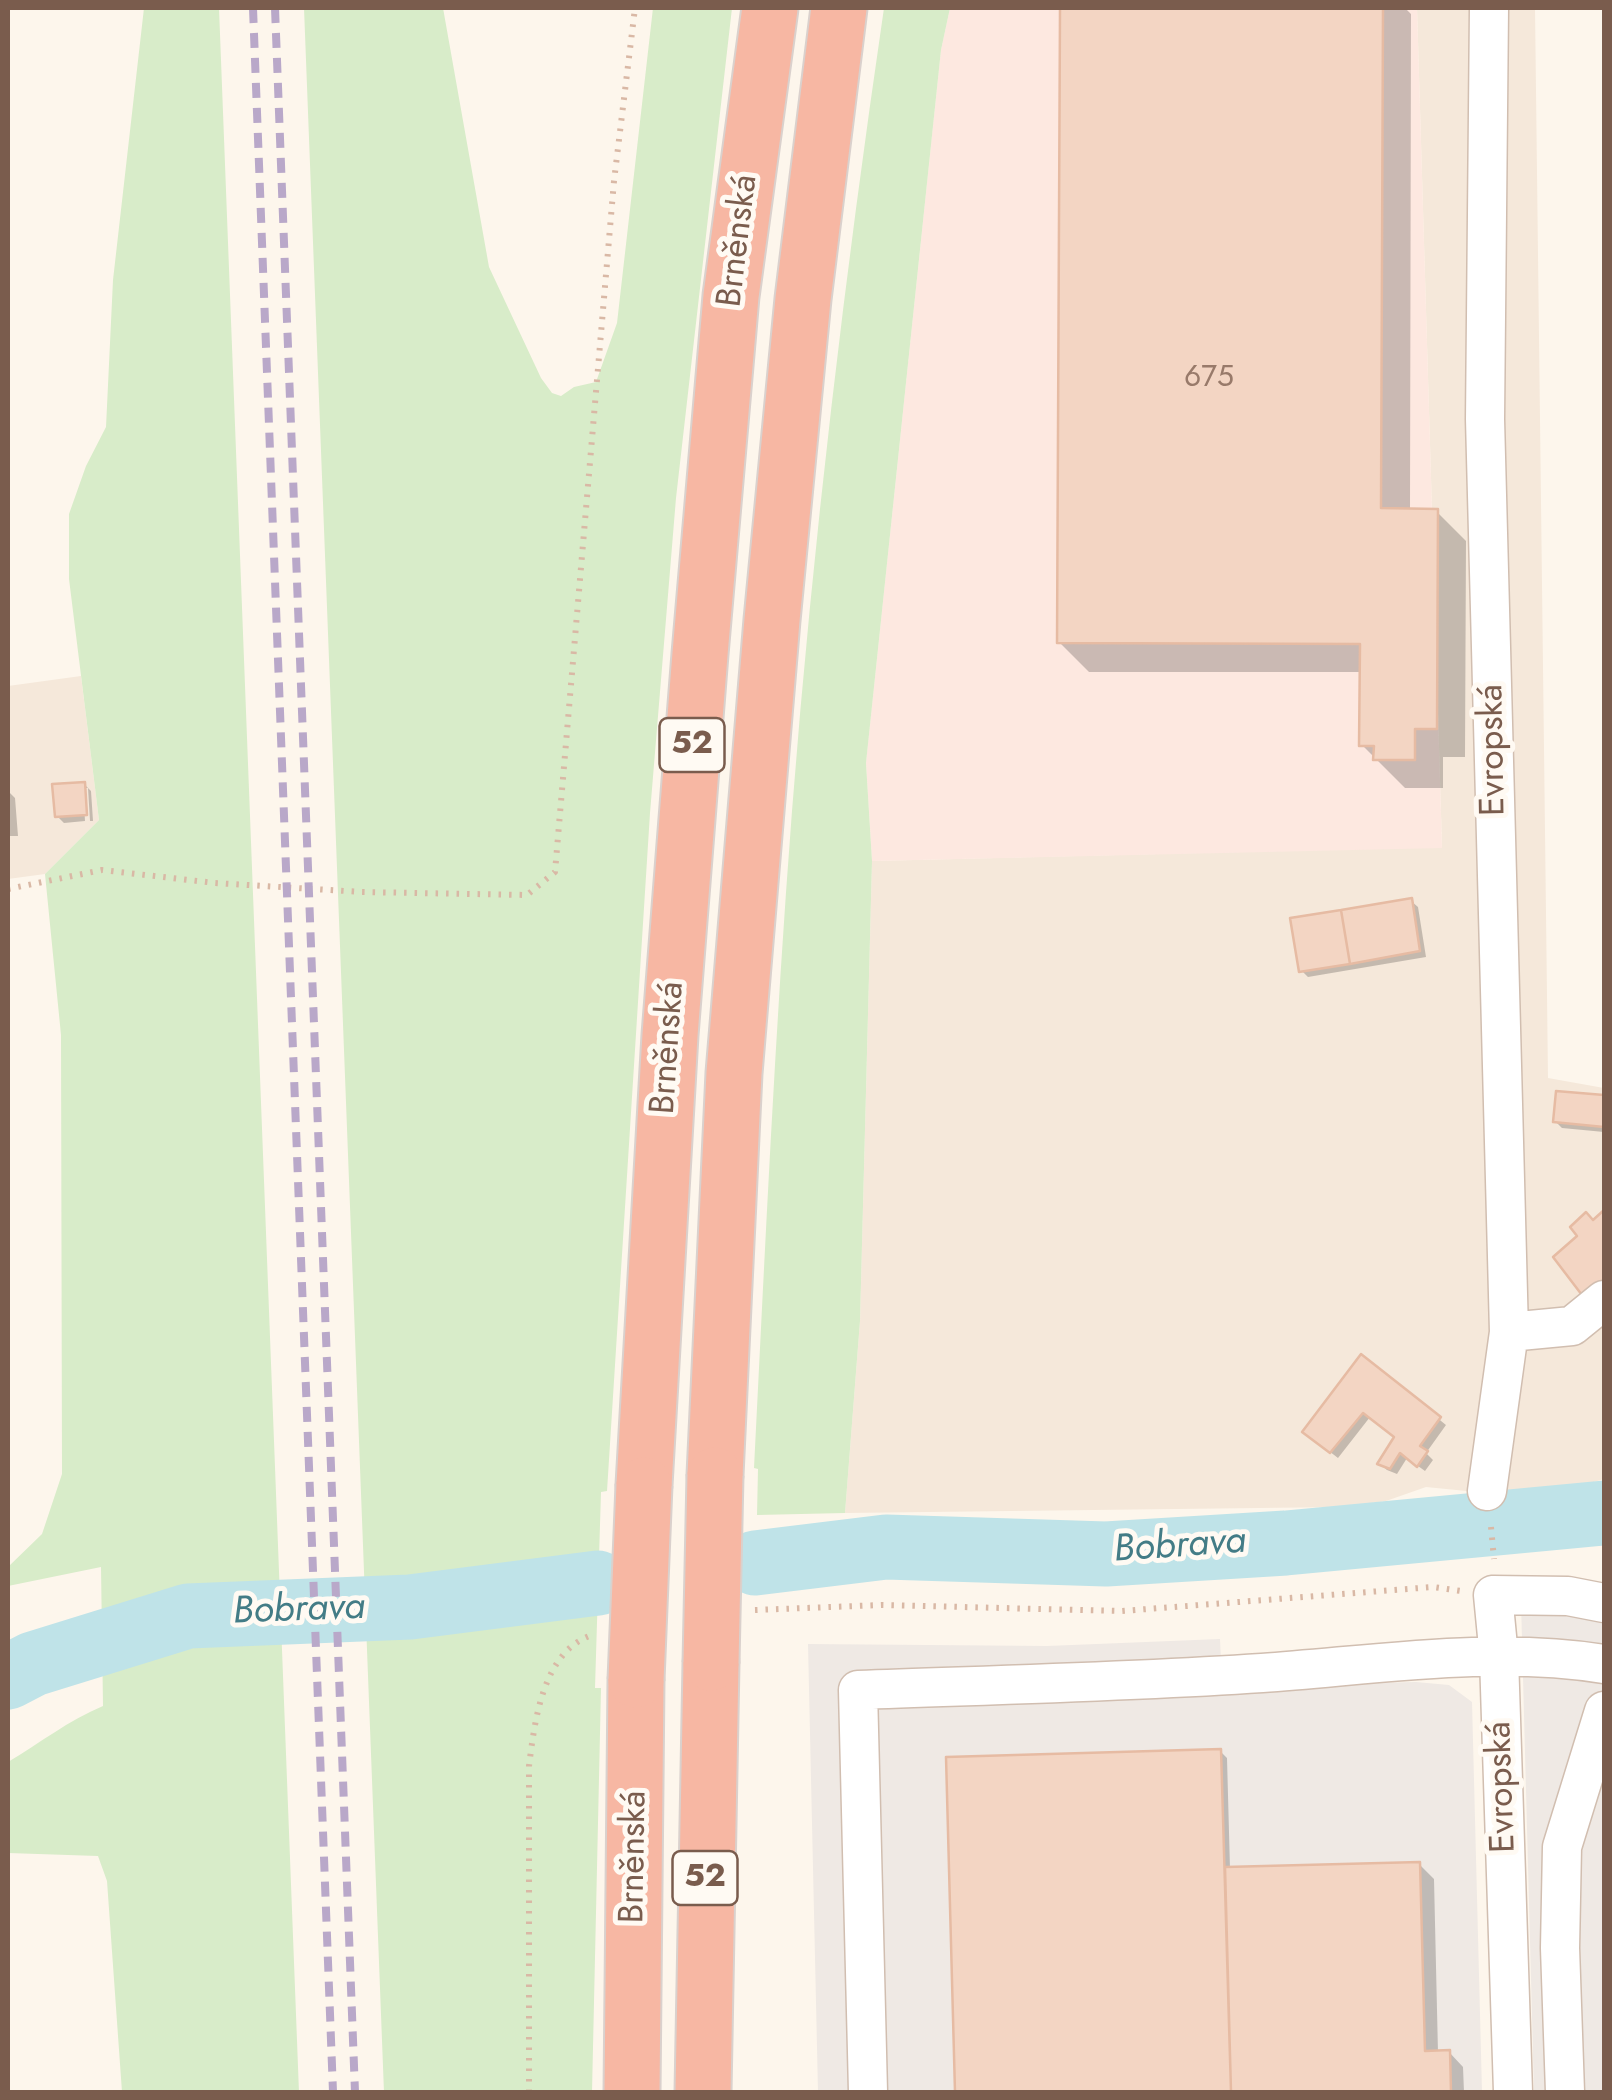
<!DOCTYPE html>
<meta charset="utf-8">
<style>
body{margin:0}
#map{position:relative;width:1612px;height:2100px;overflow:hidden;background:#fdf6ec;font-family:Jost,sans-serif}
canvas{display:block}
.frame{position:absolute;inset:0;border:10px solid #7a5c4d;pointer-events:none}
</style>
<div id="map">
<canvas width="1612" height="2100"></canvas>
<div class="frame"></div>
</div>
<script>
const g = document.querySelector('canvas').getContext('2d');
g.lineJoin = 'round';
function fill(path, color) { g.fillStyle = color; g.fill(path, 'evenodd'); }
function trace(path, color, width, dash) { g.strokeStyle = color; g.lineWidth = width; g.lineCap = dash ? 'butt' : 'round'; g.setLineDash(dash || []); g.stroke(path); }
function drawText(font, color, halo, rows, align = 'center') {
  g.font = font + ' Jost,sans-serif'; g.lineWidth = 10; g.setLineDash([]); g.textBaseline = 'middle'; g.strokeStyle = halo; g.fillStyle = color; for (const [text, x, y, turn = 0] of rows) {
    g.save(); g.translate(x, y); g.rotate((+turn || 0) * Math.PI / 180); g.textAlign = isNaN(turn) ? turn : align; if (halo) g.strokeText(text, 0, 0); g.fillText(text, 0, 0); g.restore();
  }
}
const residential = new Path2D(`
 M 1417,8 L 1535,8 L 1548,1078 L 1604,1088 L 1604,1479 L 1552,1494 L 1527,1497 L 1426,1487 L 1386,1501 L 1342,1507 L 845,1513 L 860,1321 L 872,861 L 1442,847 Z
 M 81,676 L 99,820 L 45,874 L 8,879 L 8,686 Z`);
const commercial = new Path2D(`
 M 950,8 L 1417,8 L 1442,848 L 872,861 L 866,763 L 941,50 Z`);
const industrial = new Path2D(`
 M 1521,1602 L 1604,1618 L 1604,2092 L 1534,2092 Z
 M 1220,1639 L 1222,1686 L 1416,1682 L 1449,1685 L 1472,1702 L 1482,2092 L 818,2092 L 808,1644 L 1047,1646 Z`);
const green = new Path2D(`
 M 144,8 L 219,8 L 299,2092 L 122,2092 L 107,1881 L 98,1856 L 8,1853 L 8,1762 C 40,1743 69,1720 103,1706 L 101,1567 L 8,1586 L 8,1567 L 42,1534 L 62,1474 L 61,1035 L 45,874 L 99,820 L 69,579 L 69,514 L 86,466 L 106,427 L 113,280 Z
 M 304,8 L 443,8 L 489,267 L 541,378 L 552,393 L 561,396 L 574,387 L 596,382 L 617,323 L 653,8 L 732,8 L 676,498 L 650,813 L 607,1491 L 601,1492 L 595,1688 L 601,1688 L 592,2092 L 384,2092 Z
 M 884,8 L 950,8 L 941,50 L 866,763 L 872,861 L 860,1321 L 845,1513 L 757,1515 L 758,1469 L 754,1468 C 765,1249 775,1030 792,811 C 813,542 845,274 884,8 Z`);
const shadow = new Path2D(`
 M 1062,8 L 1405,8 L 1411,14 L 1410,511 L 1436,511 L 1466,541 L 1465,757 L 1443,757 L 1443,788 L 1405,788 L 1362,745 L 1362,672 L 1089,672 L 1059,642 Z
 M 84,784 L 88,788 L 83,788 L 85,821 L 64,823 L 57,816 Z
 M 88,788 L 91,791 L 93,821 L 90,821 Z
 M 8,791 L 15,798 L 18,836 L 8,836 Z
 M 1411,901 L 1418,907 L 1426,957 L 1308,977 L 1302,971 Z
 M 1558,1093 L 1604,1098 L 1604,1132 L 1562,1128 L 1555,1121 Z
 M 1362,1357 L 1446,1425 L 1426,1453 L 1433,1460 L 1425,1471 L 1407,1458 L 1397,1474 L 1387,1470 L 1380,1464 L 1397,1437 L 1370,1417 L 1338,1458 L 1312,1438 Z
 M 1220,1751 L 1227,1758 L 1230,1869 L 1419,1864 L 1434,1879 L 1438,2053 L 1449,2052 L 1463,2067 L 1464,2092 L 957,2092 L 948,1759 Z`);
const river = new Path2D(`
 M 755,1563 L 886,1547 L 1106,1554 L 1286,1543 L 1604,1513
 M 8,1677 L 33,1664 L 188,1616 L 410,1607 L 598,1583`);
const building = new Path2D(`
 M 1060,8 L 1383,8 L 1381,508 L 1438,509 L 1437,729 L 1415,729 L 1415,760 L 1373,760 L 1374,746 L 1359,746 L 1360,644 L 1057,643 Z
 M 85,782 L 87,815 L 55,817 L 52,784 Z
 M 1412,898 L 1420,951 L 1350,964 L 1341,910 Z
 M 1341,910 L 1350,964 L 1299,972 L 1290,918 Z
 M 1556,1091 L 1604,1095 L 1604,1127 L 1553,1122 Z
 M 1604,1210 L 1604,1283 L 1585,1299 L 1553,1257 L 1577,1236 L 1570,1227 L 1586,1212 L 1593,1220 Z
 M 1361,1354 L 1441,1417 L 1420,1446 L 1428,1451 L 1417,1467 L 1400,1453 L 1390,1469 L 1377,1464 L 1394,1437 L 1363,1413 L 1330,1453 L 1302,1432 Z
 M 1221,1749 L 1231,2092 L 955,2092 L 946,1757 Z
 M 1420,1862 L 1425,2051 L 1450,2050 L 1451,2092 L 1231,2092 L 1225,1867 Z`);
const path = new Path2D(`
 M 8,889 L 102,870 L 215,883 L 362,892 L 527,895 L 555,872 L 614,181 L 635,8
 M 1491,1527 L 1494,1559
 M 755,1610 L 882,1605 L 1122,1611 L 1433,1587 L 1461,1591
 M 529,2092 L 529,1766 C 535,1719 543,1649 595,1634`);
const minor = new Path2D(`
 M 1509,1332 L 1572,1326 L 1604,1300
 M 1487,1491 L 1509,1332 L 1485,419 L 1489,8
 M 868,2092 L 858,1690 C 993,1685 1128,1682 1262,1673 C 1375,1665 1493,1646 1604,1664
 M 1513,2092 L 1499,1657 L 1493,1595 L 1568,1596 L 1604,1603
 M 1565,2092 L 1560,1948 L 1562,1847 L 1604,1711`);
const highway = new Path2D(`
 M 715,1475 L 734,1073 L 772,620 L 803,299 L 839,8
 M 644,1485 L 670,1035 L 700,654 L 731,296 L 770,8
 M 632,2092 L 636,1680
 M 703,2092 L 711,1663`);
const rail = new Path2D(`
 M 253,8 L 333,2092
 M 275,8 L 355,2092`);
const highwayBridge = new Path2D(`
 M 711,1663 L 715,1475
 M 636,1680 L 644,1485`);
const numberNames = [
 ["675",1209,379]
];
const shields = [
 [692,745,65],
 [705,1878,65]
];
const shieldNames = [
 ["52",692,745],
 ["52",705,1878]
];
const streetNames = [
 ["Brněnská",739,241,-83],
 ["Evropská",1494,750,-91],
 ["Brněnská",669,1048,-86],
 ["Evropská",1503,1787,-92],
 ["Brněnská",635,1857,-89]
];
const waterNames = [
 ["Bobrava",1180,1547,-4],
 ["Bobrava",299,1611,-2]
];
fill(residential, '#f5e8da');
fill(commercial, '#fde8e0');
fill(industrial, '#efe9e4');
fill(green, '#d8ecc9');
fill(shadow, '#0003');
trace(river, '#bfe3e8', 65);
fill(building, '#f3d5c3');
trace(building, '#e6bba3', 2.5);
trace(minor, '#d1beb0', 41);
trace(highway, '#dad1cd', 59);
trace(path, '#d9b8a5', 6, [2.5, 8]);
trace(minor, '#fff', 38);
trace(highway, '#f7b7a3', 55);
trace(rail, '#b9a8c9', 8, [15, 10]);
trace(highwayBridge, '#dad1cd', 59, []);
trace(highwayBridge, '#f7b7a3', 55);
drawText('30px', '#987a6a', null, numberNames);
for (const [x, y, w] of shields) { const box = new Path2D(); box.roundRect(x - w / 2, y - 27, w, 54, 8); g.fillStyle = '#fffaf3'; g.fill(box); trace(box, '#7a5c4d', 2.5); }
drawText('bold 32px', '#7a5c4d', null, shieldNames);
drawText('35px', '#7a5c4d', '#fffaf3', streetNames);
drawText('italic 38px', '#437c86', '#fffaf3', waterNames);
</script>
